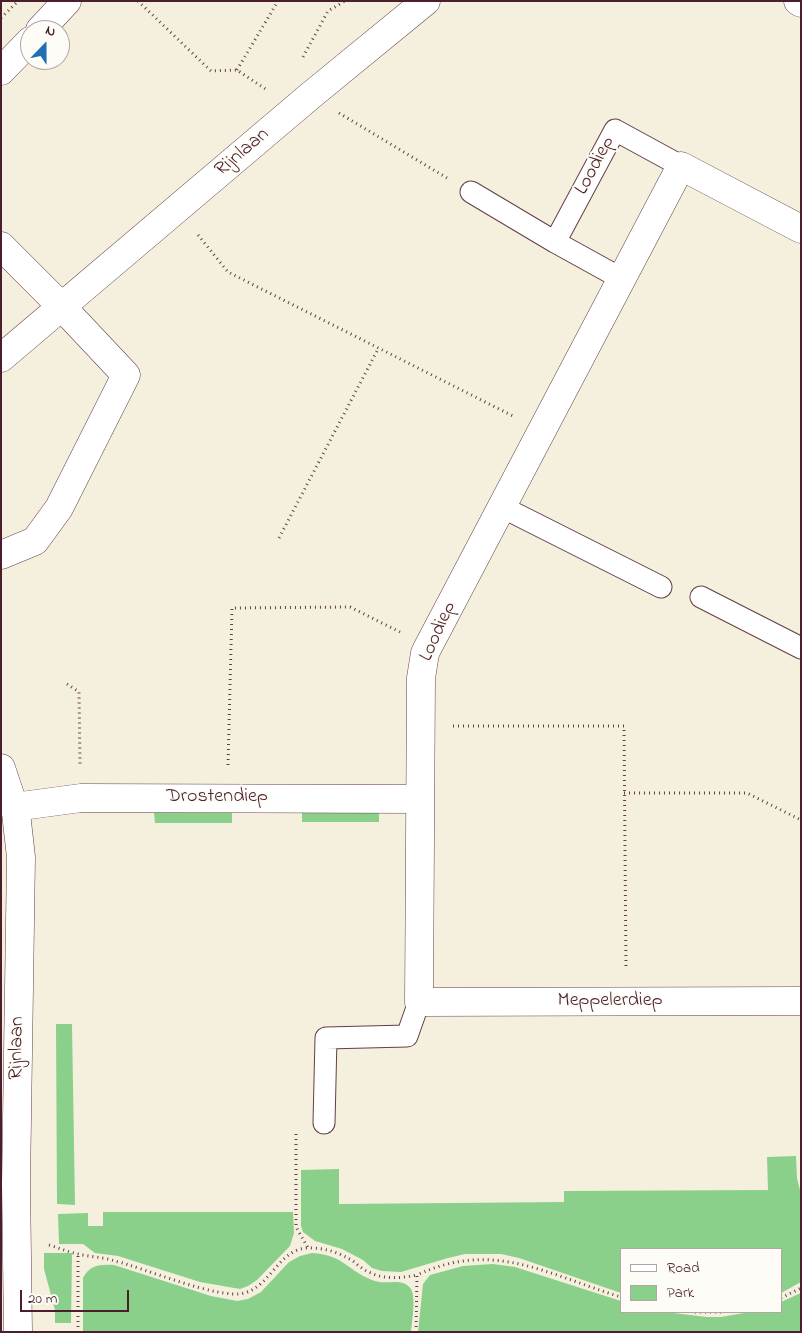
<!DOCTYPE html>
<style>
body{margin:0}
#map{position:relative;width:802px;height:1333px;overflow:hidden;background:#f5f0de;font-family:"Indie Flower",sans-serif}
canvas{display:block}
.frame{position:absolute;inset:0;border:2px solid #4a1f2b;pointer-events:none}
.legend{position:absolute;left:620px;top:1248px;width:162px;height:65px;box-sizing:border-box;background:#fdfcf7;border:1px solid #b5a4a5;margin:0;padding:6px 9px;list-style:none;font-size:15px;color:#4a1f2b}
.legend li{display:flex;align-items:center;gap:10px;height:25px}
.legend b{width:25px;border:1px solid #b5a4a5}
.north{position:absolute;left:20px;top:20px;width:50px;height:50px;box-sizing:border-box;background:#fdfcf7;border:1px solid #b5a4a5;border-radius:50%;rotate:22deg;font-size:14px;font-weight:700;line-height:20px;text-align:center;color:#4a1f2b}
.north::after{content:'';display:block;margin:auto;width:18px;height:22px;background:#1f6fb2;clip-path:polygon(50% 0,100% 100%,50% 72%,0 100%)}
.scale{position:absolute;left:20px;top:1290px;width:109px;height:22px;box-sizing:border-box;border:2px solid #4a1f2b;border-top:0;padding-left:6px;font-size:15px;line-height:18px;white-space:nowrap;color:#4a1f2b;-webkit-text-stroke:4px #fdfcf7;paint-order:stroke}
</style>
<div id="map">
<canvas width="802" height="1333"></canvas>
<div class="frame"></div>
<ul class="legend">
<li><b style="height:6px;background:#fff"></b>Road</li>
<li><b style="height:14px;background:#8ad08a"></b>Park</li>
</ul>
<div class="north">N</div>
<div class="scale">20 m</div>
</div>
<script>
const g = document.querySelector('canvas').getContext('2d');
g.lineJoin = 'round';
function fill(path, color) { g.fillStyle = color; g.fill(path, 'evenodd'); }
function trace(path, color, width, dash) { g.strokeStyle = color; g.lineWidth = width; g.lineCap = dash ? 'butt' : 'round'; g.setLineDash(dash || []); g.stroke(path); }
function drawText(font, color, halo, rows, align = 'center') {
  g.font = font + ' "Indie Flower",sans-serif'; g.lineWidth = 4; g.setLineDash([]); g.textBaseline = 'middle'; g.strokeStyle = halo; g.fillStyle = color; for (const [text, x, y, turn = 0] of rows) {
    g.save(); g.translate(x, y); g.rotate((+turn || 0) * Math.PI / 180); g.textAlign = isNaN(turn) ? turn : align; if (halo) g.strokeText(text, 0, 0); g.fillText(text, 0, 0); g.restore();
  }
}
const green = new Path2D(`
 M 154,813 L 232,813 L 232,823 L 155,823 Z
 M 302,813 L 379,813 L 379,822 L 302,822 Z
 M 56,1024 L 72,1024 L 75,1205 L 57,1204 Z
 M 796,1156 L 797,1178 L 801,1194 L 801,1282 L 781,1293 L 781,1249 L 621,1249 L 621,1293 L 519,1258 L 501,1254 L 465,1254 L 448,1258 L 401,1272 L 382,1271 L 372,1268 L 363,1260 L 342,1249 L 315,1241 L 303,1232 L 301,1226 L 301,1170 L 339,1169 L 339,1204 L 564,1202 L 564,1191 L 768,1190 L 767,1157 Z
 M 103,1212 L 293,1212 L 294,1233 L 290,1246 L 257,1280 L 248,1286 L 240,1289 L 200,1282 L 118,1256 L 95,1253 L 83,1244 L 59,1244 L 58,1214 L 88,1213 L 88,1226 L 103,1226 Z
 M 44,1253 L 72,1253 L 71,1323 L 55,1323 L 55,1310 L 44,1269 Z
 M 312,1253 C 345,1255 348,1272 375,1281 C 387,1285 403,1277 411,1289 C 416,1298 412,1322 411,1332 L 83,1332 L 83,1278 C 89,1265 101,1264 114,1265 L 211,1296 L 237,1301 L 248,1299 L 261,1292 L 289,1262 L 300,1256 Z
 M 493,1264 L 515,1267 L 621,1301 L 621,1312 L 665,1312 L 707,1317 L 721,1317 L 750,1312 L 781,1312 L 781,1302 L 801,1293 L 801,1332 L 418,1332 L 423,1284 L 430,1275 L 463,1266 Z`);
const path = new Path2D(`
 M 138,1 L 211,71 L 237,70 L 267,90
 M 1,18 L 18,1
 M 303,57 L 328,11 L 345,1
 M 237,70 L 278,1
 M 339,113 L 447,178
 M 198,235 L 228,272 L 513,416
 M 279,538 L 378,349
 M 67,684 L 79,692 L 80,764
 M 453,726 L 624,726 L 626,969
 M 228,765 L 232,608 L 350,607 L 400,632
 M 624,793 L 747,793 L 801,820
 M 296,1134 L 296,1227 L 308,1248
 M 49,1245 C 59,1248 68,1252 78,1254 C 90,1257 103,1257 115,1261 C 144,1268 219,1300 244,1293 C 272,1286 279,1247 310,1248 C 326,1248 340,1253 353,1261 C 358,1265 363,1270 369,1272 C 384,1280 401,1278 417,1275
 M 781,1298 L 801,1288
 M 695,1312 L 724,1312
 M 78,1332 L 78,1254
 M 416,1332 L 417,1275 C 494,1239 548,1275 621,1297`);
const service = new Path2D(`
 M 471,192 L 555,242 L 622,279
 M 555,242 L 615,130 L 681,166
 M 502,507 L 661,587
 M 701,597 L 801,648
 M 324,1123 L 326,1038 L 407,1036 L 419,1002`);
const minor = new Path2D(`
 M 798,1 L 801,3
 M 40,30 L 67,1
 M 1,71 L 30,41
 M 801,229 L 681,166 L 428,647 L 425,653 L 421,678 L 419,1002 L 801,1001
 M 1,246 L 62,307 L 126,375 L 59,508 L 35,541 L 1,555
 M 1,358 L 310,96 L 426,1
 M 1,768 L 16,813 L 21,857 L 16,1184 L 18,1332
 M 14,807 L 81,798 L 420,799`);
const streetNames = [
 ["Rijnlaan",243,153,-40],
 ["Loodiep",596,166,-62],
 ["Loodiep",439,632,-66],
 ["Drostendiep",217,798],
 ["Meppelerdiep",610,1002],
 ["Rijnlaan",18,1048,-89]
];
fill(green, '#8ad08a');
trace(service, '#643e46', 23);
trace(minor, '#643e46', 29);
trace(path, '#643e46', 3, [1, 4]);
trace(service, '#fff', 21);
trace(minor, '#fff', 28);
drawText('20px', '#4a1f2b', '#fdfcf7', streetNames);
</script>
